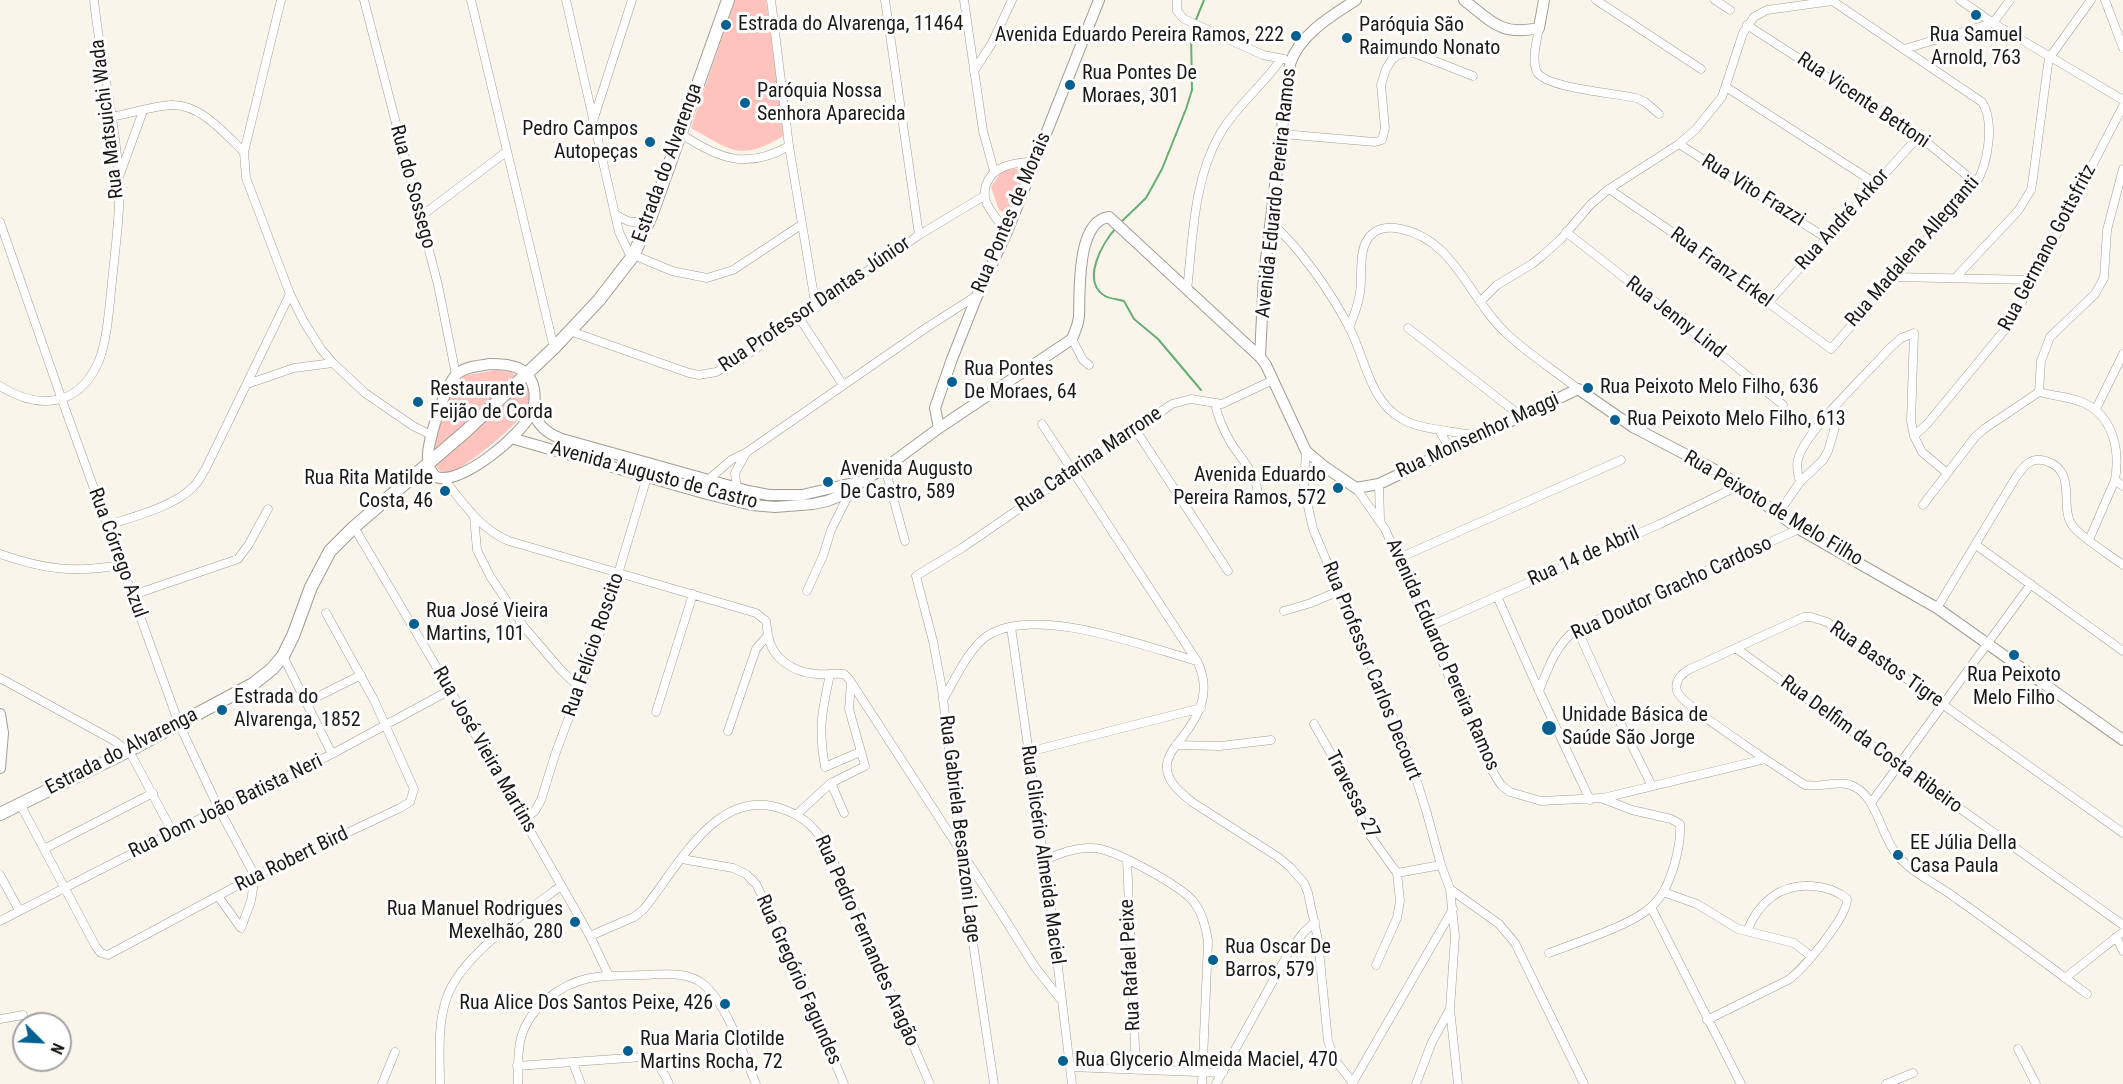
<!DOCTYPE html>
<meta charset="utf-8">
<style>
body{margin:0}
#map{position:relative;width:2123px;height:1084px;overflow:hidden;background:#faf5eb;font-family:"Roboto Condensed",sans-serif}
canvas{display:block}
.north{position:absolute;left:12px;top:1012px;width:60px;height:60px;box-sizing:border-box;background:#fff;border:2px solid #a4a3a2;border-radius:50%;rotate:114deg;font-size:16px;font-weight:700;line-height:24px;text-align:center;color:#1c1a17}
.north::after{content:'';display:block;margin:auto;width:21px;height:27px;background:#036091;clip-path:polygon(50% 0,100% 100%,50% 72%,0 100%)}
</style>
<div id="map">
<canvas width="2123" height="1084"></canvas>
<div class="north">N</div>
</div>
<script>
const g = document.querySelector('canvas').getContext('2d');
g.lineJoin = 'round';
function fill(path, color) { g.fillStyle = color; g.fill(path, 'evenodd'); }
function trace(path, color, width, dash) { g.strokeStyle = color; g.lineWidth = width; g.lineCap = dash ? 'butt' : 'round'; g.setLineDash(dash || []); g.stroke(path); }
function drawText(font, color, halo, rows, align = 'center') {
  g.font = font + ' "Roboto Condensed",sans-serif'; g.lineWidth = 6; g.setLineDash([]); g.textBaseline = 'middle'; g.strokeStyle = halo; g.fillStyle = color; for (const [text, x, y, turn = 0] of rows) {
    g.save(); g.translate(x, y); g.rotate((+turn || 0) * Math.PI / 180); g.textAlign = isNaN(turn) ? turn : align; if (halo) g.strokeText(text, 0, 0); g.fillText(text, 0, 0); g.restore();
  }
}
const green = new Path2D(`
 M 735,0 L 766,0 L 785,135 C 740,162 733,151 691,128 Z
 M 1025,167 L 1008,214 L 999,210 L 991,187 L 1002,171 Z
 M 496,370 L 511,372 L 530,389 C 530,393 530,399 529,403 C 523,423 466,467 446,475 C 417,461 449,400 456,378 L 467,375 Z`);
const stream = new Path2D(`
 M 1120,223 L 1146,198 L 1162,169 L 1186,109 L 1192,90 L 1191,32 L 1204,0
 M 1116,228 C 1103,242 1080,281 1105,296 C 1110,299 1118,299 1124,301 L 1134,319 L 1158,339 L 1201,390`);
const street = new Path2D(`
 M 281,0 L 244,152 L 246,178 L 290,294 L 304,322 L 321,349 L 333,363 L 365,393 L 413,426 L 431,435
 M 364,0 L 438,285 L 456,375
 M 471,0 L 554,348
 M 566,0 L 619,232 L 629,253 L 672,271 L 707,278 L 733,270 L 801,225
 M 771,0 L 789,146 L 816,308
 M 885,0 L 919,235
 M 964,0 L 983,131 L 994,171
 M 1177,0 L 1177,11 L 1184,19 L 1263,55 L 1284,59
 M 1596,0 L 1701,69
 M 1715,0 L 1730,10
 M 1960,0 L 1993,23 L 2123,100
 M 2105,0 L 2123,48
 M 1747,25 L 1919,136 L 1976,183
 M 1539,28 C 1537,40 1532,57 1536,70 C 1541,88 1616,93 1636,98 L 1645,102 L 1659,114
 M 1904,49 L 1993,23 L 2010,0
 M 974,71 L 992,43 L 1012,0
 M 1726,87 L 1875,183
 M 111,117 C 129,114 153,106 171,105 C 201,104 224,133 244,152
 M 593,121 L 632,0
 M 681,134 C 719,159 747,170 789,146
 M 1282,134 L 1375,142 L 1382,140 L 1385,128 L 1381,85 L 1386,69 L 1393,58 L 1406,52 L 1414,53 L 1473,76
 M 1679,144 L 1826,238
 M 119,177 L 143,111
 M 1609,189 L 1672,232 L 1831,349 L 1976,183 C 1988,164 1995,122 1982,102 L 1831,0
 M 615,214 C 627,222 636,226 649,217
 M 420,217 L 506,152
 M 0,222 L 62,400 L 179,724 L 219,809 L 255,876 L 251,901 L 241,928 L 218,896
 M 1270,222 C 1300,247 1332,294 1350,329 C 1365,358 1370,402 1402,419 C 1420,430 1456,431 1478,436
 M 1007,232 C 1000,223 992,214 987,204 C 984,198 984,192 986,185 C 993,164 1016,163 1035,161
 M 1566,232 L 1700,337 L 1783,405
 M 1893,277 L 2033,280
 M 1955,278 L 2018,211 L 2031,190 L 2033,178 L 2048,64 L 2050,57 L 2091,0
 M 1187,290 C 1193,239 1193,180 1220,134 C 1236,106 1263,86 1281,59
 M 1480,302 L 1497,285 L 1532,264 L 1542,256 L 1561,239 L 1591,204 L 1609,189 L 1679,144 L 1696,129 L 1722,97 L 1743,33 L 1754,17 L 1767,10 L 1832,1
 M 1768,303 L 1919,136
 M 800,319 L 843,385
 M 1349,328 C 1354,316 1358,305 1360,293 C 1363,275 1357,249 1371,235 C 1379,227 1391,227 1401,229 C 1455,240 1469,299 1506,333 C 1528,354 1554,370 1578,389
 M 1408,328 L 1522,417
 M 570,331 L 689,373 L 699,375 L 716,372 L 738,361 L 919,235 L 984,196
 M 1072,339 L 1083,360 L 1089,365
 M 247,384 L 294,368 L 333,363
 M 0,386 C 38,410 78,407 98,363 C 108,341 110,297 113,272 C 116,241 121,208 119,177 C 115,117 100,59 94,0
 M 2039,392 L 2041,361 L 2050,337 L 2095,294 L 2104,278 L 2107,230 L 2123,169
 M 1215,404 C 1218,418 1224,431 1231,443 C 1241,459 1261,478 1257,499
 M 2096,409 L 2123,354
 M 1042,424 L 1197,661 C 1212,691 1200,715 1181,739 C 1175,746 1168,755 1167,764 C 1165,781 1181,793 1192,802 L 1278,857 L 1290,867 L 1304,883 L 1308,893 L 1318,940 L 1328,1041 L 1335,1060 L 1353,1083
 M 1135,429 L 1228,571
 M 1439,430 L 1450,449
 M 1914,436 L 1922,452 L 1947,473
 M 1306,451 L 1304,488 L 1313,529 L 1407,750 L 1426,810 L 1441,865 L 1450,889 L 1455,936 L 1450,1009 L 1458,1084
 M 885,468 L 905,541
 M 444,479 C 463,503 480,529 509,541 L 756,613 L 766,621 C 767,626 767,630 768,635 C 772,659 793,672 816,674 C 825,675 835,673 844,674 L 849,679 L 1001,913 L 1035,967 L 1061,1000
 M 707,481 L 731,460 L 747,452 L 926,328 L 976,296
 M 1800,482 C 1798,475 1796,467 1798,459 C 1806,430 1867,374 1889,349 L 1901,338 L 1914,333 L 1911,421 L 1914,436 L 1928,423 L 2012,321 L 2123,106
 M 1379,484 L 1380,519
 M 1356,488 L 1385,529 L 1460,702 L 1491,769 L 1501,785 L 1510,792 L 1541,801 L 1601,798 L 1632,810 L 1671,819 L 1680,824 C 1681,838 1678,852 1674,866 C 1669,881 1664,895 1652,906 C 1633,925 1575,943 1549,953
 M 737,489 L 735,473 L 746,453
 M 1923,505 L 1975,437 L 1984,429 L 2039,392 C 2053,396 2071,397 2084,403 C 2114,417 2120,451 2115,480 L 2123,486
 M 1778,514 L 1800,482 L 1823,460 L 1828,451 L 1834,431 L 1835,407
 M 474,516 L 477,550 L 490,576 L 524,627 L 560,669 L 580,688
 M 108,525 C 133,517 176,506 194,486 C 199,481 203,473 207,466 L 290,294
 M 354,527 L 450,690 L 590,936 L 609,976
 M 2089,540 L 2115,480
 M 1976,545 L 2123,651
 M 0,554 C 46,570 74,573 122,565
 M 1399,558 L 1621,460
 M 807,591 L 823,556 L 831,530 L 850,492
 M 133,595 L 238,559 L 249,544 L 268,509
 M 1497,596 L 1539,691 L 1590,800
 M 1937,608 L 2016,477 C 2024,466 2031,456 2046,461 C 2078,471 2059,506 2072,525 C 2080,537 2110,555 2123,565
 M 1284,611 L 1311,603 L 1339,591
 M 1011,627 L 1051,909 L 1072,1084
 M 1428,627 L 1660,524 L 1740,485
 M 1577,629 L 1610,702 L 1652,786
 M 1737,649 L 2123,925
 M 283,656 L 332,754
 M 830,674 C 822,712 818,728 825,767 L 860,752
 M 0,678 L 113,740 L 128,751 L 133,758 L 173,833
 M 1539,691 C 1548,668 1556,644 1577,629 L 1799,529
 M 943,700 C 954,681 969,648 987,636 C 1035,604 1146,647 1197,661
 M 307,702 L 361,675
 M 656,712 L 693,594
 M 1314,724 L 1334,759 L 1366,830 L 1397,873 L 1400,901 L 1397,918 L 1376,965
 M 728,731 L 756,649 L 768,635
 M 1176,745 L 1220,746 L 1271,740
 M 1028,752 L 1201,708
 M 1765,759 C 1750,748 1681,704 1677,691 C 1674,681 1682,673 1690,669 L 1804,617 L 1811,617 L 1827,622 L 2123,833
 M 1603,798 L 1765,759 L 1805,785 C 1822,788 1840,779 1855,787 C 1877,798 1881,837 1898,856 C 1913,874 1939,885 1957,899 C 2001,930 2044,962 2087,994
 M 1871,803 L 2031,584
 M 20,804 L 96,947 L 101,953 L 108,955 L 255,876 L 400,808 L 410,802 L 414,789 L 374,700 L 326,613
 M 844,813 L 831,783 L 865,766 L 849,709 L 851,683
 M 796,815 L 831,783
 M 524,819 L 535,811 L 541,800 L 555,755 L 602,627 L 651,464
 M 44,849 L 153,793
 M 682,859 L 733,868 L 746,874 L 756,884 L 781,934 L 844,1084
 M 1127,859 L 1136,1070
 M 1044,860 C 1059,854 1076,847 1093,848 C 1113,848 1181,886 1194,902 C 1203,914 1206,927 1208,941 L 1202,1084
 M 1397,873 L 1441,865
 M 0,875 L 19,910
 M 1450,889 L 1499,924 L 1515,943 L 1584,1084
 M 1663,892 L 1697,904 L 1738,929 L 1794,943 L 1811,956
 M 1651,907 L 1741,1084
 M 0,921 L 219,809 L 332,754 L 450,690
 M 590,936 L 634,917 L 643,910 C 678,868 717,783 785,810 C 805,817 818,830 828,849 L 930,1084
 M 2116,937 L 2123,951
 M 2065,978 L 2123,932
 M 0,1019 L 23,1015
 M 1707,1020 L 1788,980 C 1803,970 1848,916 1847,899 C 1837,890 1825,887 1812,886 C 1780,884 1759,902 1747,931
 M 2018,1049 L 2036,1084
 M 573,1063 L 581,1084
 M 517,1066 L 642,1057 C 657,1061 663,1070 669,1084
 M 1070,1067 L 1223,1073
 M 382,1084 L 395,1052
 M 440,1084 C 440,1056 437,1024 447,997 C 461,956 527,911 561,886
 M 518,1084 C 518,1069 517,1053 521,1038 C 529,1008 560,984 590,978 C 607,975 624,976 641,975 C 661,975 685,970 703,984 C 726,1002 744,1056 756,1084
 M 994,1084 L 966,896 L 942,689 L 933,641 L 916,576 L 962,548 L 1172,404 L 1191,399 L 1222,404 L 1273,380
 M 1216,1084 L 1289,952 L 1303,933 L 1315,922
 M 1352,1084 L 1453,909
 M 1416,1084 L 1432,1042 L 1450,1009
 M 1886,1084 L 1913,1073`);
const secondary = new Path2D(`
 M 1464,0 C 1492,22 1501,36 1539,28 L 1544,0
 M 1260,357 L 1264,275 L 1290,64 C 1299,35 1331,16 1356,0
 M 490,364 C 510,364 529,366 534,389 C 535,396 535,405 532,412 C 522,435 461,486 436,477 C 431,472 428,467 428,460 C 426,445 446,382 458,373 C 467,366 480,366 490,364 Z
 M 532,411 C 539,426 546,433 562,439 L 748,491 L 769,495 L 802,495 L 862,481
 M 939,428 L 935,408 L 952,359 L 977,296 L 1007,232 L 1099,0
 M 511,438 L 707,494 L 752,505 L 775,507 L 813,504 L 827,501 L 850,492 L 862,481 L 885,468 L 939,428 L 1072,339 C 1075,332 1078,325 1079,317 C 1080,293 1076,221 1109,217 L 1260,357 L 1266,365 L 1306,451 L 1325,467 L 1356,488 L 1379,484 L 1578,389 L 1633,427 L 1721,473 L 1799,529 L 1937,608 L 2123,740
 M 0,714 L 3,733 L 0,768`);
const primary = new Path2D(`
 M 0,814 L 128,751 L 253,684 L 272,669 L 283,656 L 293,636 L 311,587 L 330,551 L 354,527 L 465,432 L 554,348 L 599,300 L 633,256 L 651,216 L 728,0`);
const markers = [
 [1976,15,6,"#036091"],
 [726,25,6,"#036091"],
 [1296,36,6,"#036091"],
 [1347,38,6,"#036091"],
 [1070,85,6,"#036091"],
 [745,103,6,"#036091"],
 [650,142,6,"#036091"],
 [952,382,6,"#036091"],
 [1588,388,6,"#036091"],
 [418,402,6,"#036091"],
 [1615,420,6,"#036091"],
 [828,482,6,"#036091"],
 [1338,488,6,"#036091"],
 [445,491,6,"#036091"],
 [414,624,6,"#036091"],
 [2014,655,6,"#036091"],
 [222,710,6,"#036091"],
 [1549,728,8,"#036091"],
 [1898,855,6,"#036091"],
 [575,922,6,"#036091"],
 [1213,960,6,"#036091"],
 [725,1004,6,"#036091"],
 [628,1051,6,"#036091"],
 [1063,1061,6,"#036091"]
];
const poiNames = [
 ["Estrada do Alvarenga, 11464",738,25],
 ["Paróquia São",1359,26],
 ["Raimundo Nonato",1359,49],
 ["Avenida Eduardo Pereira Ramos, 222",1284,36,"right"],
 ["Rua Samuel",1976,36,"center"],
 ["Arnold, 763",1976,59,"center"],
 ["Rua Pontes De",1082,74],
 ["Moraes, 301",1082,97],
 ["Paróquia Nossa",757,92],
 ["Senhora Aparecida",757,115],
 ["Pedro Campos",638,130,"right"],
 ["Autopeças",638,153,"right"],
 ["Rua Pontes",964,370],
 ["De Moraes, 64",964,393],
 ["Rua Peixoto Melo Filho, 636",1600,388],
 ["Restaurante",430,390],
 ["Feijão de Corda",430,413],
 ["Rua Peixoto Melo Filho, 613",1627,420],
 ["Avenida Augusto",840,470],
 ["De Castro, 589",840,493],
 ["Avenida Eduardo",1326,476,"right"],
 ["Pereira Ramos, 572",1326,499,"right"],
 ["Rua Rita Matilde",433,479,"right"],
 ["Costa, 46",433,502,"right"],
 ["Rua José Vieira",426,612],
 ["Martins, 101",426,635],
 ["Rua Peixoto",2014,676,"center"],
 ["Melo Filho",2014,699,"center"],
 ["Estrada do",234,698],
 ["Alvarenga, 1852",234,721],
 ["Unidade Básica de",1562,716],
 ["Saúde São Jorge",1562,739],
 ["EE Júlia Della",1910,844],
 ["Casa Paula",1910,867],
 ["Rua Manuel Rodrigues",563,910,"right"],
 ["Mexelhão, 280",563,933,"right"],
 ["Rua Oscar De",1225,948],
 ["Barros, 579",1225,971],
 ["Rua Alice Dos Santos Peixe, 426",713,1004,"right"],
 ["Rua Maria Clotilde",640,1040],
 ["Martins Rocha, 72",640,1063],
 ["Rua Glycerio Almeida Maciel, 470",1075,1061]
];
const streetNames = [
 ["Rua Vicente Bettoni",1863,101,34],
 ["Rua Matsuichi Wada",108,119,-97],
 ["Estrada do Alvarenga",668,163,-70],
 ["Rua do Sossego",412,187,75],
 ["Rua Vito Frazzi",1753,191,32],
 ["Avenida Eduardo Pereira Ramos",1277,193,-84],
 ["Rua Pontes de Morais",1012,213,-67],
 ["Rua André Arkor",1843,220,-48],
 ["Rua Germano Gottsfritz",2048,248,-62],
 ["Rua Madalena Allegranti",1913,252,-49],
 ["Rua Franz Erkel",1721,268,36],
 ["Rua Professor Dantas Júnior",815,305,-34],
 ["Rua Jenny Lind",1675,318,38],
 ["Rua Monsenhor Maggi",1478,436,-25],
 ["Rua Catarina Marrone",1089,460,-34],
 ["Avenida Augusto de Castro",654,476,15],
 ["Rua Peixoto de Melo Filho",1773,509,31],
 ["Rua Córrego Azul",117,553,70],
 ["Rua 14 de Abril",1584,557,-24],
 ["Rua Doutor Gracho Cardoso",1672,589,-25],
 ["Rua Felício Roscito",594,645,-71],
 ["Avenida Eduardo Pereira Ramos",1442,655,66],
 ["Rua Bastos Tigre",1886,665,35],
 ["Rua Professor Carlos Decourt",1371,671,68],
 ["Rua Delfim da Costa Ribeiro",1871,745,36],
 ["Rua José Vieira Martins",484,750,60],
 ["Estrada do Alvarenga",122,752,-27],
 ["Travessa 27",1352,795,63],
 ["Rua Dom João Batista Neri",226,807,-26],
 ["Rua Gabriela Besanzoni Lage",959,829,83],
 ["Rua Glicério Almeida Maciel",1042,855,82],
 ["Rua Robert Bird",292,860,-26],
 ["Rua Pedro Fernandes Aragão",866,941,66],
 ["Rua Rafael Peixe",1131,965,-93],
 ["Rua Gregório Fagundes",798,980,66]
];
fill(green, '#fec3bd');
trace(stream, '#66af73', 2);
trace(street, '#a29e94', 9);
trace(secondary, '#a29e94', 12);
trace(primary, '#a29e94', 14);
trace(street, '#fff', 8);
trace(secondary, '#fff', 10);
trace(primary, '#fff', 12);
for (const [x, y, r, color] of markers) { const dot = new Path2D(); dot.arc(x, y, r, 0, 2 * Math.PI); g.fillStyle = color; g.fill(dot); trace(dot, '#fff', 2); }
drawText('20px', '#1c1a17', '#fff', poiNames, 'left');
drawText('20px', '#1c1a17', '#fff', streetNames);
</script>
